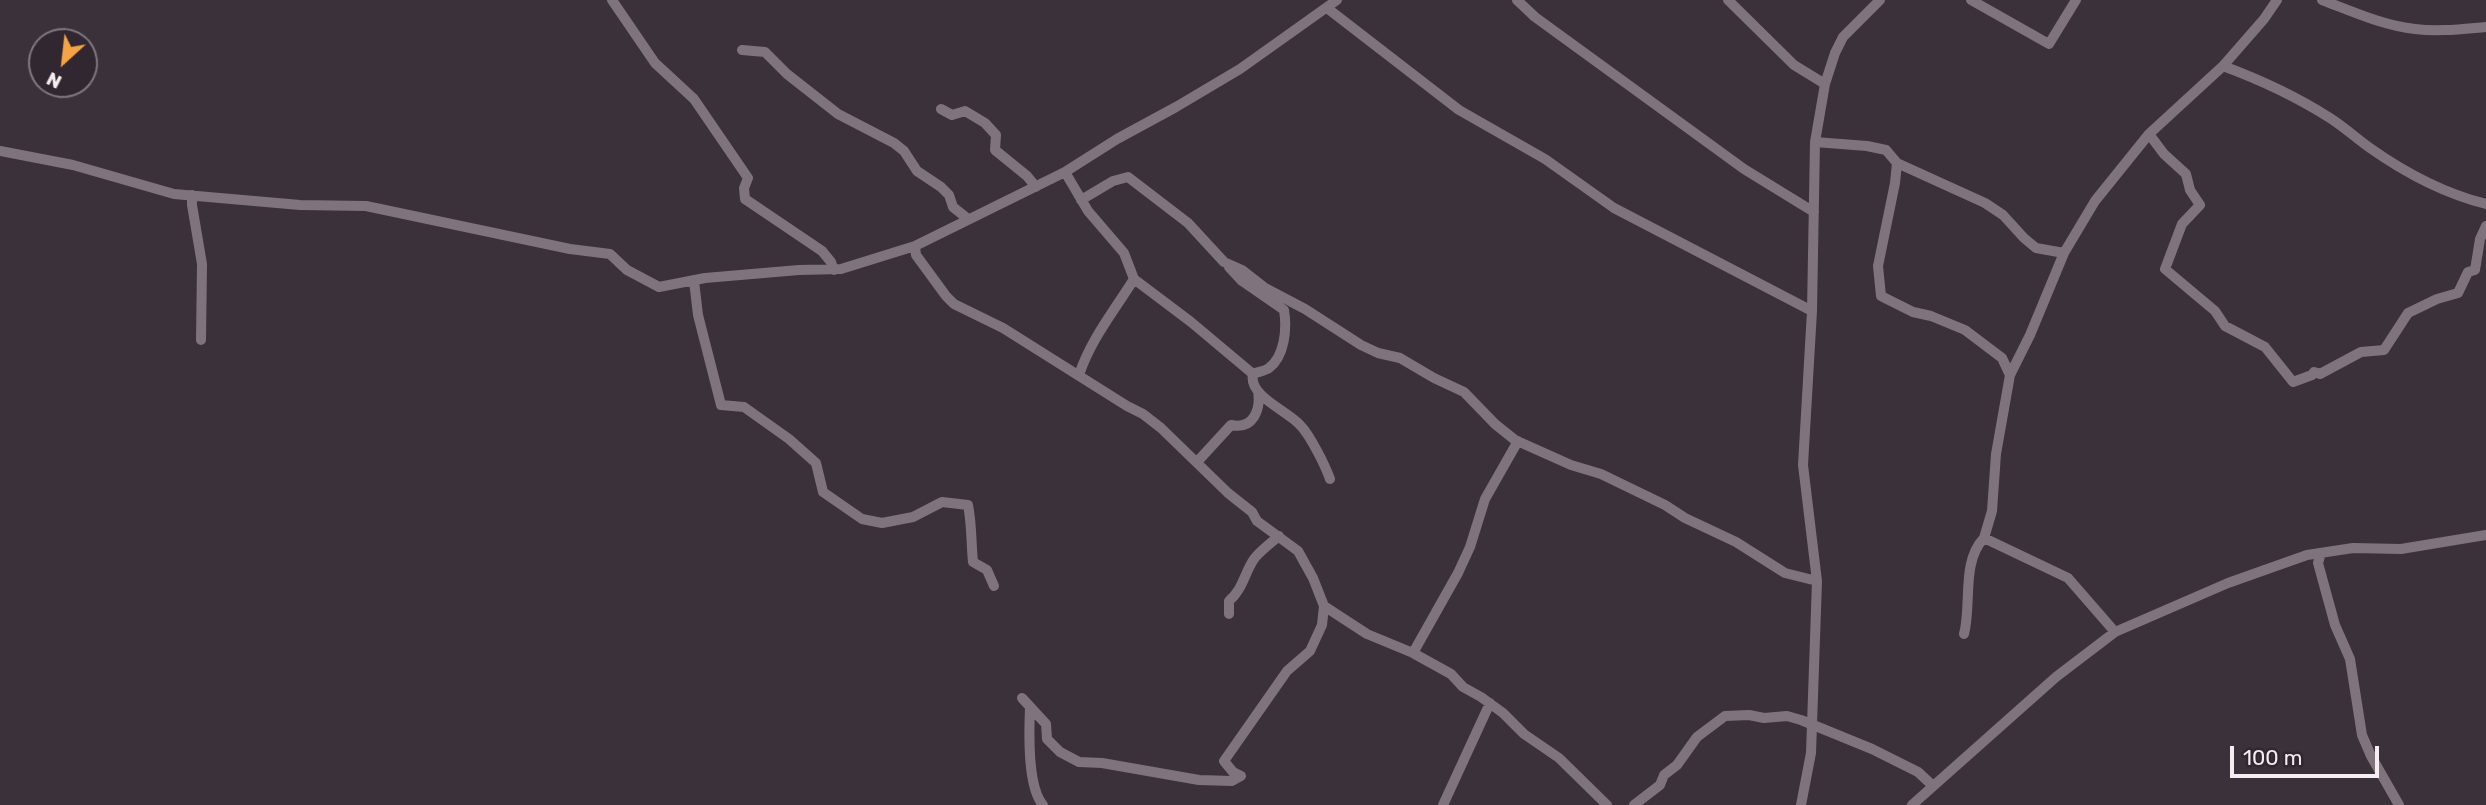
<!DOCTYPE html>
<style>
body{margin:0}
#map{position:relative;width:2486px;height:805px;overflow:hidden;background:#3b313a;font-family:Rubik,sans-serif}
canvas{display:block}
.north{position:absolute;left:28px;top:28px;width:70px;height:70px;box-sizing:border-box;background:#312730;border:2px solid #7f777e;border-radius:50%;rotate:207deg;font-size:19px;font-weight:700;line-height:28px;text-align:center;color:#f4eef3}
.north::after{content:'';display:block;margin:auto;width:24px;height:32px;background:#f4a345;clip-path:polygon(50% 0,100% 100%,50% 72%,0 100%)}
.scale{position:absolute;left:2230px;top:746px;width:149px;height:32px;box-sizing:border-box;border:4px solid #f4eef3;border-top:0;padding-left:9px;font-size:21px;line-height:24px;white-space:nowrap;color:#f4eef3;-webkit-text-stroke:5px #312730;paint-order:stroke}
</style>
<div id="map">
<canvas width="2486" height="805"></canvas>
<div class="north">N</div>
<div class="scale">100 m</div>
</div>
<script>
const g = document.querySelector('canvas').getContext('2d');
g.lineJoin = 'round';
function trace(path, color, width, dash) { g.strokeStyle = color; g.lineWidth = width; g.lineCap = dash ? 'butt' : 'round'; g.setLineDash(dash || []); g.stroke(path); }
const minor = new Path2D(`
 M 612,0 L 655,63 L 694,99 L 748,178 L 744,188 L 745,199 L 822,251 L 831,262 L 834,270
 M 1517,0 L 1535,17 L 1744,169 L 1814,212
 M 1728,0 L 1794,65 L 1825,84
 M 1971,0 L 2049,44 L 2076,0
 M 2322,0 C 2351,11 2384,26 2415,29 C 2439,32 2462,29 2486,27
 M 1327,8 L 1459,110 L 1545,159 L 1614,208 L 1812,311
 M 742,50 L 765,52 L 787,74 L 838,114 L 894,143 L 904,151 L 917,171 L 941,187 L 949,195 L 953,207 L 968,219
 M 2223,66 C 2261,80 2297,97 2330,118 C 2344,127 2356,138 2370,148 C 2404,172 2446,194 2486,204
 M 941,109 L 952,115 L 965,111 L 985,123 L 996,135 L 995,150 L 1027,176 L 1036,187
 M 2149,134 L 2164,154 L 2186,174 L 2190,190 L 2200,205 L 2182,224 L 2165,269 L 2215,311 L 2225,326 L 2265,347 L 2293,382 L 2312,375 L 2314,372 L 2320,374 L 2361,352 L 2384,350 L 2408,313 L 2437,299 L 2458,293 L 2468,272 L 2475,270 L 2480,239 L 2486,226
 M 1815,142 L 1867,146 L 1886,150 L 1897,163 L 1895,183 L 1878,266 L 1881,296 L 1913,312 L 1931,316 L 1965,330 L 2002,358 L 2010,375
 M 0,151 L 73,165 L 174,194 L 300,205 L 366,206 L 570,249 L 610,254 L 627,270 L 659,287 L 705,278 L 799,270 L 841,269 L 915,246 L 1065,172 L 1117,139 L 1176,107 L 1240,69 L 1337,0
 M 1897,163 L 1985,203 L 2003,215 L 2024,238 L 2036,248 L 2064,253
 M 1065,172 L 1088,211 L 1124,253 L 1134,279 L 1191,322 L 1253,374 C 1248,396 1288,411 1300,425 C 1310,435 1325,465 1330,479
 M 192,195 L 192,205 L 202,264 L 201,340
 M 1081,200 L 1113,181 L 1128,177 L 1188,223 L 1224,262 L 1242,270 L 1265,288 L 1305,309 L 1361,345 L 1378,353 L 1400,358 L 1434,378 L 1464,392 L 1495,424 L 1515,440 L 1571,465 L 1601,474 L 1665,505 L 1685,518 L 1736,542 L 1785,573 L 1817,581
 M 915,246 L 916,255 L 946,296 L 954,304 L 1003,328 L 1127,406 L 1143,414 L 1161,428 L 1228,493 L 1252,512 L 1257,521 L 1298,551 L 1313,578 L 1324,606 L 1367,634 L 1413,653 L 1451,674 L 1463,687 L 1481,697 L 1503,713 L 1524,734 L 1559,758 L 1607,805
 M 1229,267 L 1242,281 L 1284,310 C 1287,328 1285,356 1269,368 C 1265,371 1257,372 1253,374
 M 694,281 L 698,315 L 721,405 L 744,407 L 789,439 L 816,463 L 823,492 L 862,519 L 882,523 L 913,517 L 942,502 L 968,505 C 972,525 971,543 973,562 L 987,570 L 994,586
 M 1079,375 C 1091,339 1114,311 1134,279
 M 1197,462 L 1231,425 C 1253,430 1261,410 1258,391
 M 2321,553 L 2318,563 L 2335,625 L 2350,659 L 2362,735 L 2371,756 L 2399,805
 M 1229,614 L 1229,601 C 1243,589 1244,574 1254,559 C 1261,550 1271,543 1279,536
 M 2115,632 L 2068,578 L 1984,538 L 1992,511 L 1996,454 L 2010,375 L 2030,335 L 2064,253 L 2095,201 L 2149,134 L 2223,66 L 2264,19 L 2277,0
 M 1964,634 C 1972,604 1961,562 1984,538
 M 1413,653 L 1458,573 L 1470,547 L 1485,499 L 1518,441
 M 1022,698 L 1046,724 L 1047,739 L 1060,752 L 1079,762 L 1102,763 L 1199,780 L 1232,781 L 1241,776 L 1233,772 L 1224,761 L 1287,671 L 1310,651 L 1322,625 L 1324,606
 M 1030,707 C 1029,731 1027,787 1043,805
 M 1443,805 L 1490,703
 M 1634,805 L 1660,785 L 1664,775 L 1677,765 L 1697,737 L 1725,716 L 1749,715 L 1764,718 L 1787,716 L 1801,720 L 1872,749 L 1918,772 L 1932,785
 M 1801,805 L 1811,753 L 1817,581 L 1803,465 L 1812,311 L 1815,142 L 1825,84 L 1835,53 L 1843,37 L 1880,0
 M 1912,805 L 2056,677 L 2115,632 L 2228,583 L 2307,555 L 2353,548 L 2401,549 L 2486,535`);
trace(minor, '#7f747e', 10);
</script>
